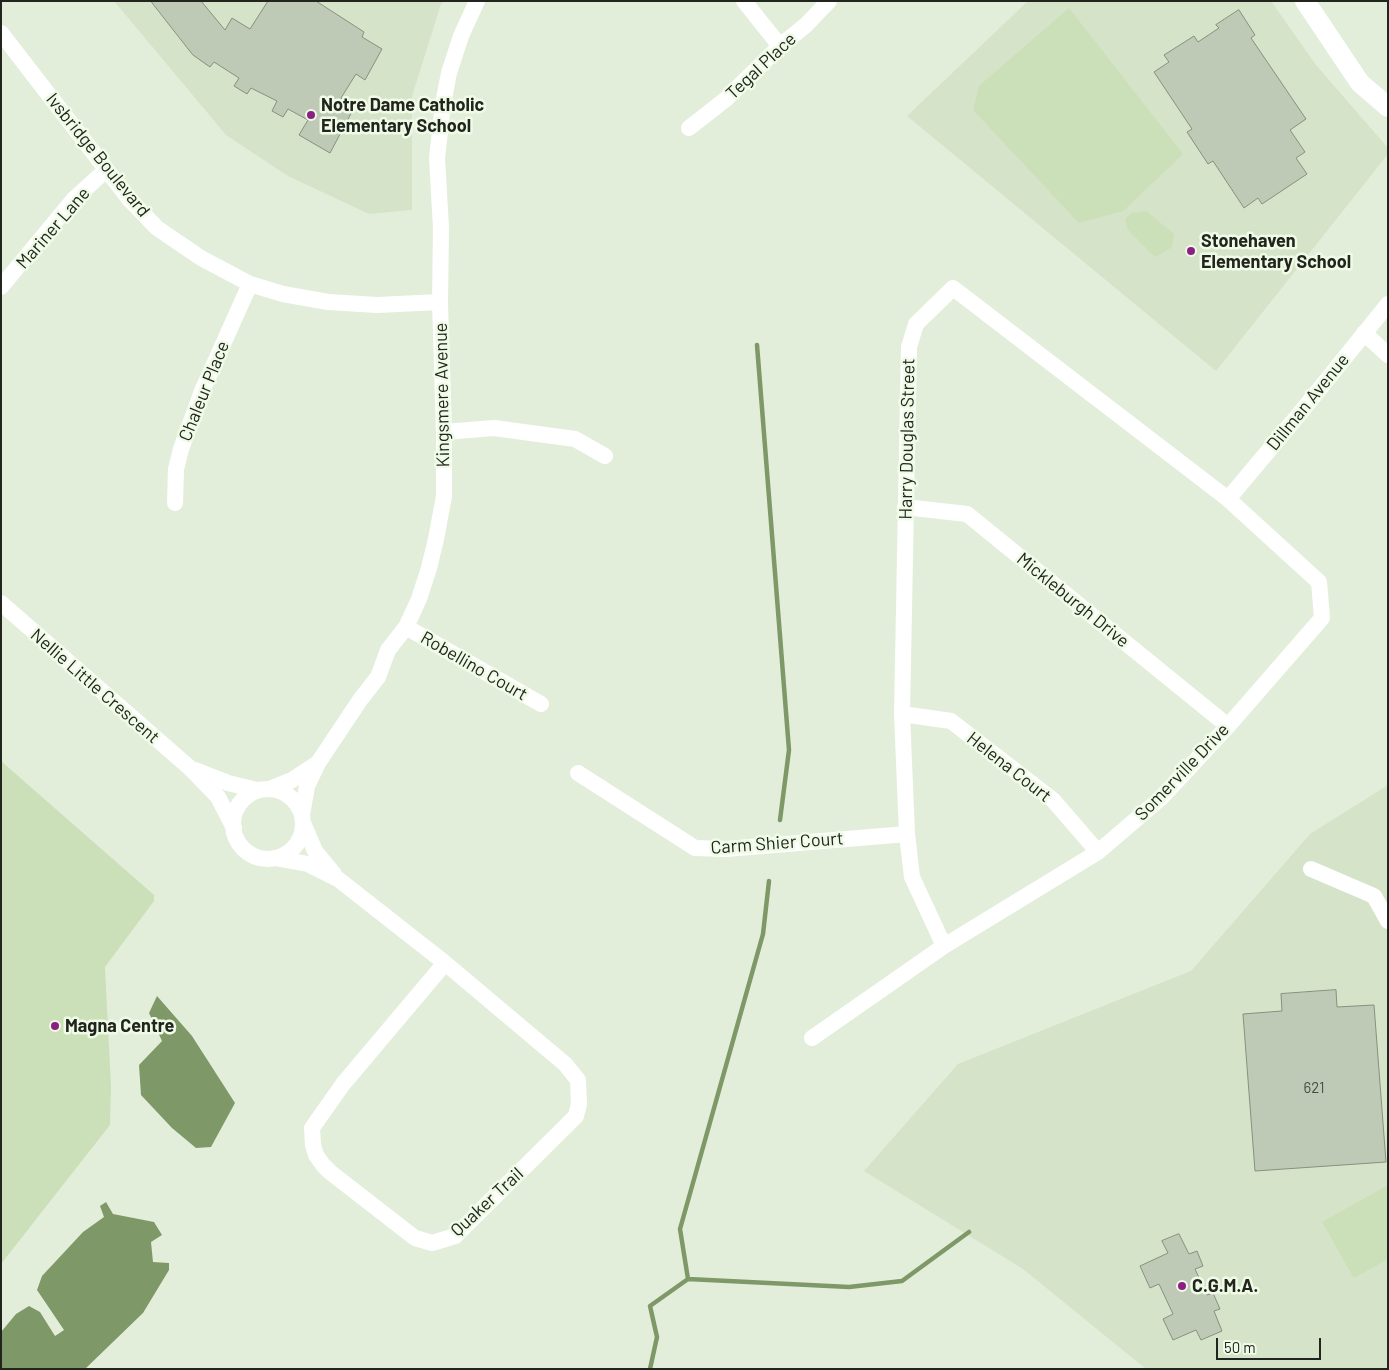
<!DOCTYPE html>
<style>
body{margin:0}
#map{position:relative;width:1389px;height:1370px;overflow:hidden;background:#e3eeda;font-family:Barlow,sans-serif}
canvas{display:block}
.frame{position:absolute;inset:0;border:2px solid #21251e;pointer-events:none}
.scale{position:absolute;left:1216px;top:1338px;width:105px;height:22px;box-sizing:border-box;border:2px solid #21251e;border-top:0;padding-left:6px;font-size:15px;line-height:18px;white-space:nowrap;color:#21251e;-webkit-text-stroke:4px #f0fbe7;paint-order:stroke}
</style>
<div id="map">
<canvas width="1389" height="1370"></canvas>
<div class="frame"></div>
<div class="scale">50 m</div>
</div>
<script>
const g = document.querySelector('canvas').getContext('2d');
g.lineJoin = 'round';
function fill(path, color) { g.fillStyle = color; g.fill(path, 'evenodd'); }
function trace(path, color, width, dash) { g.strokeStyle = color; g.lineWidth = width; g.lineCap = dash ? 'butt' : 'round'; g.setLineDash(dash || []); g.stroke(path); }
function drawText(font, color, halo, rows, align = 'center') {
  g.font = font + ' Barlow,sans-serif'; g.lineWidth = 5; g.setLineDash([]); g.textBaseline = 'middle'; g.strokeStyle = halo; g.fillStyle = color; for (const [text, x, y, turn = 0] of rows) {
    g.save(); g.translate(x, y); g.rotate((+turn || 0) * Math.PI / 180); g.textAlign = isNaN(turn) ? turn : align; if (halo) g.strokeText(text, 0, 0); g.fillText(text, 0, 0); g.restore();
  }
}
const built = new Path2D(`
 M 114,1 L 444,1 L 441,4 L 412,96 L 412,210 L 369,214 L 288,176 L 226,135 Z
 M 1028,1 L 1271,1 L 1316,65 L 1388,148 L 1388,154 L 1216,371 L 907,116 Z
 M 1388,785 L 1388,1369 L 1146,1369 L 1023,1269 L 864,1171 L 958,1064 L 1191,971 L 1310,834 Z`);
const green = new Path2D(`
 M 1069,8 L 1183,154 L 1123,211 L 1079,223 L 973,110 L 979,86 Z
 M 1146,211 L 1174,234 L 1172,247 L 1155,257 L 1128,230 L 1125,219 L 1131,213 Z
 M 1,761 L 154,895 L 154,901 L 105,967 L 111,1086 L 110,1125 L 1,1264 Z
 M 1388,1185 L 1388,1259 L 1354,1278 L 1322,1222 Z`);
const water = new Path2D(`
 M 157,996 L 192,1036 L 235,1103 L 211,1147 L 196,1148 L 172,1128 L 141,1095 L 139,1065 L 162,1041 L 149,1013 Z
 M 106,1202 L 113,1214 L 154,1222 L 162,1235 L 151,1242 L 153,1262 L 169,1263 L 169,1270 L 143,1313 L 85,1369 L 1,1369 L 1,1332 L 16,1314 L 29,1306 L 40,1312 L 55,1336 L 64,1330 L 37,1290 L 42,1276 L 83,1232 L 104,1217 L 100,1206 Z`);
const stream = new Path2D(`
 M 757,345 L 789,750 L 780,820
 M 688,1279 L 680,1229 L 763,934 L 769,881
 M 650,1369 L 657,1337 L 650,1306 L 688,1279 L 849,1287 L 902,1281 L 969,1232`);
const building = new Path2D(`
 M 151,1 L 201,1 L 225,30 L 232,18 L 250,29 L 268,1 L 316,1 L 364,32 L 362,37 L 382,49 L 365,80 L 356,74 L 341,98 L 355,106 L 330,153 L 299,135 L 308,120 L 288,109 L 283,117 L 272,111 L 277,101 L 251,88 L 247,94 L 234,86 L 239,78 L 214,62 L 210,67 L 193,55 Z
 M 1239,10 L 1255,35 L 1251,38 L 1306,119 L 1290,130 L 1305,152 L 1296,158 L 1307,174 L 1262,204 L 1258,198 L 1244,208 L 1213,161 L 1208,164 L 1187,132 L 1192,129 L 1154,72 L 1169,62 L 1164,55 L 1194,36 L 1198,42 L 1219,28 L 1216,25 Z
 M 1336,990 L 1337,1007 L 1374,1005 L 1386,1162 L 1255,1171 L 1243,1014 L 1282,1011 L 1281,994 Z
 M 1179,1234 L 1189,1254 L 1197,1251 L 1203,1266 L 1195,1269 L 1207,1295 L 1213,1293 L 1220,1309 L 1214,1311 L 1222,1331 L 1201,1340 L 1196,1330 L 1173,1340 L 1163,1319 L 1173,1314 L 1159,1284 L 1150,1288 L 1140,1266 L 1168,1253 L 1162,1241 Z`);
const minor = new Path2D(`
 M 744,1 L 780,46
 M 1,33 L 130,200 L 157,228 L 201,258 L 250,284 L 283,294 L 328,302 L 377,305 L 440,302
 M 689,128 L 726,99 L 780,46 L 806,25 L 829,1
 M 1,287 L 73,200 L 106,170
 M 1364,333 L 1388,355
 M 444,432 L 494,428 L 575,439 L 605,456
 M 1228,499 L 1301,412 L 1388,304
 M 175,503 L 176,469 L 181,449 L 202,391 L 250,284
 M 905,507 L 967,514 L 1228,726
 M 1,603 L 190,768 L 218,797 L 234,828
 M 406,627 L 541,704
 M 902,714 L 951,721 L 1053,800 L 1098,852
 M 195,770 L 228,783 L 257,790
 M 578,773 L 695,848 L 726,849 L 907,834
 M 270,789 L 292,780 L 318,763
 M233 824a35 35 0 1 1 70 0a35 35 0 1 1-70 0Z
 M 302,815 L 307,786 L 318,763 L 360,700 L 378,677 L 388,650 L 406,627 L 419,599 L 429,568 L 436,539 L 444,496 L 444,432 L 440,302 L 441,228 L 437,158 L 443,104 L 449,73 L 461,36 L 477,1
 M 303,823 L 315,851 L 334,874
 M 275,858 L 308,864 L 338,879 L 445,963 L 565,1064 L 578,1080 L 579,1104 L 576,1116 L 455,1236 L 432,1243 L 415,1238 L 330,1172 L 323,1165 L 316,1155 L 313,1145 L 312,1128 L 343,1084 L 445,963
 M 1311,869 L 1374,896 L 1388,921
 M 812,1038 L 944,946 L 1098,852 L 1161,798 L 1228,726 L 1322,618 L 1319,582 L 1228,499 L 953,288 L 916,324 L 909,347 L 902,714 L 907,834 L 912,877 L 944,946`);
const tertiary = new Path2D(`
 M 1305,1 L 1360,83 L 1388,107`);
const markers = [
 [311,115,5,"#8c1f82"],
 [1191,251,5,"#8c1f82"],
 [55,1026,5,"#8c1f82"],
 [1182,1286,5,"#8c1f82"]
];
const numberNames = [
 ["621",1314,1088]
];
const streetNames = [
 ["Tegal Place",761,66,-43],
 ["Ivsbridge Boulevard",98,155,51],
 ["Mariner Lane",53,228,-49],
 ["Chaleur Place",204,391,-68],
 ["Kingsmere Avenue",442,395,-91],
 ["Dillman Avenue",1308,402,-51],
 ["Harry Douglas Street",907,439,-89],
 ["Mickleburgh Drive",1073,600,39],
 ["Robellino Court",474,666,30],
 ["Nellie Little Crescent",95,686,41],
 ["Helena Court",1009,767,38],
 ["Somerville Drive",1182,772,-46],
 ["Carm Shier Court",777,843,-4],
 ["Quaker Trail",487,1202,-43]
];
const poiNames = [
 ["Notre Dame Catholic",321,105],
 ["Elementary School",321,126],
 ["Stonehaven",1201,241],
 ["Elementary School",1201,262],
 ["Magna Centre",65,1026],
 ["C.G.M.A.",1192,1286]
];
fill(built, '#d5e3c9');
fill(green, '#cbe0b8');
fill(water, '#7f9868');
trace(stream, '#7f9868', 4.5);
fill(building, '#bfcab6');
trace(building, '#87917f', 1);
trace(minor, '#fff', 16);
trace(tertiary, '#fff', 20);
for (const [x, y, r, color] of markers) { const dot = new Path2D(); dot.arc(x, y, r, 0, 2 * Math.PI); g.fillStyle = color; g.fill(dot); trace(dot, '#f0fbe7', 2); }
drawText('15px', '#484e44', null, numberNames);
drawText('18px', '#21251e', '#f0fbe7', streetNames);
drawText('bold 18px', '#21251e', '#f0fbe7', poiNames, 'left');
</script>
